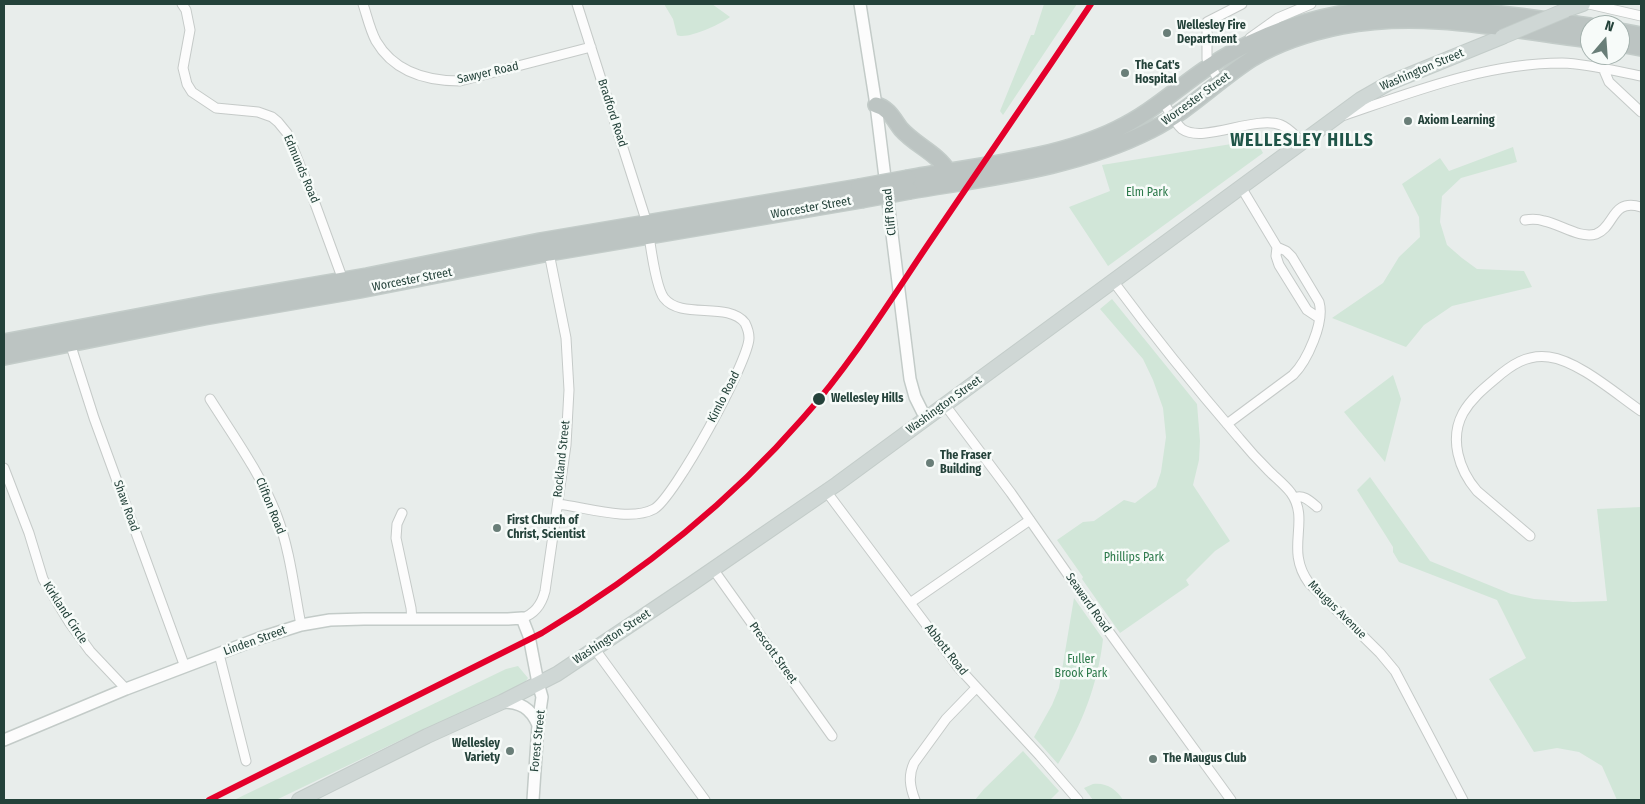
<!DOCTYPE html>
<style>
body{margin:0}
#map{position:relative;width:1645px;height:804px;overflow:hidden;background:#e8edeb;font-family:"Fira Sans Condensed",sans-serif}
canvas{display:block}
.frame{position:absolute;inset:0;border:5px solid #24423a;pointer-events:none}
.north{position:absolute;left:1580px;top:15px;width:50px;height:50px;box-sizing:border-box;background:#f7fbf9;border:1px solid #a3b1ad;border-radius:50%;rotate:18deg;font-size:14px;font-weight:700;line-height:20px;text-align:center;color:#24423a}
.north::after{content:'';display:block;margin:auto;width:18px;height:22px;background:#697e78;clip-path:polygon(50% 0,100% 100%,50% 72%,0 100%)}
</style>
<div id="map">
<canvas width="1645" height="804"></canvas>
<div class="frame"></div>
<div class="north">N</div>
</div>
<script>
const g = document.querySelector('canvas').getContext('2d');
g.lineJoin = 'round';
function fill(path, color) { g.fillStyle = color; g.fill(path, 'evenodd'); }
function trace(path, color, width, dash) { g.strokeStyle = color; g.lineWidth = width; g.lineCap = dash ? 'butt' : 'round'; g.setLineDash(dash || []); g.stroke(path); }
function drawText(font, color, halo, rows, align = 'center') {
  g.font = font + ' "Fira Sans Condensed",sans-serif'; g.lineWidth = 5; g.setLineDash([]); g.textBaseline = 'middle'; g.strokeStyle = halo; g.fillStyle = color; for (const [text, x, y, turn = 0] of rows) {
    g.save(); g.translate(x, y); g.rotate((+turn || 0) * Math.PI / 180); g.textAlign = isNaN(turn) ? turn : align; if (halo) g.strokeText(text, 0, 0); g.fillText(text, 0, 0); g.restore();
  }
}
const green = new Path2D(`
 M 664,4 L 712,4 L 730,17 C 721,24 687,40 677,35 L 673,19 Z
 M 1044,4 L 1077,4 L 1003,115 L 1000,111 L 1031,35 L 1034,35 Z
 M 1256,140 L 1263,153 L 1108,266 L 1069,207 L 1110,191 L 1102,165 Z
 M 1513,147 L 1517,162 L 1461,178 L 1442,196 L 1440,222 L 1447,245 L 1462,258 L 1477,269 L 1524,271 L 1532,287 L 1452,306 L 1424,325 L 1406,347 L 1332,318 L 1383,283 L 1399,257 L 1420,237 L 1419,217 L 1402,184 L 1440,158 L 1449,171 Z
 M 1112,299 L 1197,404 L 1200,441 L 1199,460 L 1193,485 L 1230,541 L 1215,551 L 1186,580 L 1189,585 L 1120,633 L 1082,579 L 1083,577 L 1057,540 L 1083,522 L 1094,521 L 1124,500 L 1135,503 L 1156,487 L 1161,472 L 1166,437 L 1163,408 L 1153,380 L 1143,359 L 1100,309 Z
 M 1393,375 L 1401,399 L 1385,462 L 1344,412 Z
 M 1370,477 L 1430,561 L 1511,594 L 1534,599 L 1573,602 L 1607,601 L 1597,509 L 1641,507 L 1641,800 L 1617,800 L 1602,766 L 1579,752 L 1557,748 L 1534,752 L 1489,679 L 1526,658 L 1497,600 L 1399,562 L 1393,552 L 1393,547 L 1357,490 Z
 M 1074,598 L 1103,639 C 1098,684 1082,725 1058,764 L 1034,737 L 1052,705 L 1059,688 Z
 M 518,666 L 528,678 L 523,685 L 409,736 L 276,800 L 234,800 L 506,669 Z
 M 1023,751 L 1059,791 L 1050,800 L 975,800 L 984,789 Z
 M 1093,784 C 1105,782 1117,789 1123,800 L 1093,800 L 1084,788 Z`);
const street = new Path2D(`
 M 182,4 L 186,10 L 190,30 L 183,68 L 187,84 L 192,92 L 216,108 L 258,112 L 272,117 L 278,122 L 287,133 L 313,198 L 343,280
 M 363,4 C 367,16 370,30 376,41 C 394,72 427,81 460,81 L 591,47
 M 577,4 L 647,223
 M 1589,4 L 1641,16
 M 1250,38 L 1278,18 L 1311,4
 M 1603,68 L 1609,82 L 1641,112
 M 1220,83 L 1207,59 L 1207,22 L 1242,4
 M 1162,100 C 1168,109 1174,122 1182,129 C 1203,144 1255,115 1281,125 C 1289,128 1295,136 1302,142
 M 1345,115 C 1415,91 1487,63 1562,63 C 1589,64 1615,71 1641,76
 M 1525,220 C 1531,219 1538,219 1544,221 C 1560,224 1580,239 1596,234 C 1615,227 1611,198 1641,207
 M 1277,247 L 1276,256 L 1279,265 L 1307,310 L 1319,318
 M 1113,281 C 1153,335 1195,387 1239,438 C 1248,449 1259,461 1269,471 C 1276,478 1285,485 1291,493 C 1311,521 1284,549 1309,583 L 1380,653 L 1395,671 L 1463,800
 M 70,343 L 94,418 L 185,667
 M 210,399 C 234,437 261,474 277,516 C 290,550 294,589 301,625
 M 945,405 L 1011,493 L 1083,596 L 1231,800
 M 1227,424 L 1293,375 C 1307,361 1325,322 1319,302 L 1292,257 L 1286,251 L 1277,247 L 1241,187
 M 4,468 L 29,533 L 43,579 L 69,622 L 90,651 L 126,689
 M 826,491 L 958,667 L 1040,756 L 1078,800
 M 1294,498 C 1303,494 1310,501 1317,507
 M 558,504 C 584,507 630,522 654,509 C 674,498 749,361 749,338 C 749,334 747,327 745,323 C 728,301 681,320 664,298 C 656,288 651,249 649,236
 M 402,513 L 397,524 L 396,538 L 411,608 L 412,619
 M 1530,536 L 1477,491 C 1459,470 1449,439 1463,413 C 1471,399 1483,389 1495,379 C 1511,365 1527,354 1549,357 C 1579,361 1616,394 1641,411
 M 713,569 L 832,736
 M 910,603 L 1030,520
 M 522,618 C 535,614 542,603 545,591 L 566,445 L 569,390 L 566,338 L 549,253
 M 594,648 L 705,800
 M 219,654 L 246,761
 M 915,800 C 910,787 908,776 914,763 L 946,719 L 976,688`);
const secondary = new Path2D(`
 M 860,4 L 876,105 L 910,379 L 915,397 L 926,419
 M 502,702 C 520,702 531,708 538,725
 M 4,740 L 126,689 L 260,638 L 301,625 L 330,620 L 364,619 L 508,619 L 522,618 L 529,636 L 538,683 L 542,697 L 538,725 L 533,800`);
const primary = new Path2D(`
 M 1566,10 L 1583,4
 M 299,800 L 427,736 L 502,702 L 557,674 L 690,585 L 837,484 L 1361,99 L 1389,83 L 1502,37`);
const highway = new Path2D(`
 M 1620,31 L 1641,35
 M 1620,44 L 1641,48
 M 876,105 C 889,108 894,120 901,129 C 915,145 937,153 948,171
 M 908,178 C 975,166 1056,159 1117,129 C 1149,114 1175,90 1204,70 C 1244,42 1291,23 1339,14 C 1422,0 1507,14 1590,26
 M 910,191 C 992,177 1076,168 1151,130 C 1189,111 1218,80 1253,58 C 1280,42 1312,32 1342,26 C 1424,10 1508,30 1590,40
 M 4,342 L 210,303 L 367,276 L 540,241 L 859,187
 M 4,357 L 204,317 L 360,290 L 549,253 L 861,200`);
const primaryBridge = new Path2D(`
 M 1502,37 L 1566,10`);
const highwayBridge = new Path2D(`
 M 859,187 L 908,178
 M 861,200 L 910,191`);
const rail1 = new Path2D(`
 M 209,800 L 542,633 C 640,574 728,504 803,418 C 850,365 888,304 927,246 C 982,165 1037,85 1091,4`);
const markers = [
 [1167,33,5,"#697e78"],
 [1125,73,5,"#697e78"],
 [1408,121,5,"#697e78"],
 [819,399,7,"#24423a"],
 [930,463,5,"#697e78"],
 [497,528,5,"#697e78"],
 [510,751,5,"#697e78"],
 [1153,759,5,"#697e78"]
];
const poiNames = [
 ["Wellesley Fire",1177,26],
 ["Department",1177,40],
 ["The Cat's",1135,66],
 ["Hospital",1135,80],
 ["Axiom Learning",1418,121],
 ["The Fraser",940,456],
 ["Building",940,470],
 ["First Church of",507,521],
 ["Christ, Scientist",507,535],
 ["Wellesley",500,744,"right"],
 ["Variety",500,758,"right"],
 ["The Maugus Club",1163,759]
];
const streetNames = [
 ["Washington Street",1422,70,-23],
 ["Sawyer Road",488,73,-13],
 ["Worcester Street",1196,99,-36],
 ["Bradford Road",612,113,72],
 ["Edmunds Road",301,169,67],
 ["Worcester Street",811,208,-10],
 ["Cliff Road",890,212,-96],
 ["Worcester Street",412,280,-11],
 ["Kimlo Road",724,397,-63],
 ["Washington Street",944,405,-36],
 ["Rockland Street",562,459,-84],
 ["Shaw Road",126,506,70],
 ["Clifton Road",270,506,68],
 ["Seaward Road",1088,603,55],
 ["Maugus Avenue",1337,610,45],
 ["Kirkland Circle",65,613,57],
 ["Washington Street",612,637,-33],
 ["Linden Street",255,641,-20],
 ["Abbott Road",946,650,52],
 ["Prescott Street",773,653,54],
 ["Forest Street",538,741,-84]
];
const parkNames = [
 ["Elm Park",1147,193],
 ["Phillips Park",1134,558],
 ["Fuller",1081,660],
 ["Brook Park",1081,674]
];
const stopNames = [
 ["Wellesley Hills",831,399]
];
const districtNames = [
 ["WELLESLEY HILLS",1302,141]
];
fill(green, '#d1e6d8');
trace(street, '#c5cac8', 11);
trace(secondary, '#c3cbc8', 14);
trace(primary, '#c3ccc9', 16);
trace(highway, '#c3ccc9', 18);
trace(street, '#fcfcfc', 9);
trace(secondary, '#fcfcfc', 11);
trace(primary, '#cfd7d5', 14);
trace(highway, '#bcc4c2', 15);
trace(primaryBridge, '#c3ccc9', 16, []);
trace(highwayBridge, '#c3ccc9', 18, []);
trace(primaryBridge, '#cfd7d5', 14);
trace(highwayBridge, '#bcc4c2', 15);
trace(rail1, '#e4002b', 6);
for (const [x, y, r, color] of markers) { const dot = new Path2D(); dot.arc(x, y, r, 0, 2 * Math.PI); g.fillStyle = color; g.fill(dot); trace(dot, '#f7fbf9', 2); }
drawText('bold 12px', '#24423a', '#f7fbf9', poiNames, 'left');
drawText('12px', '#24423a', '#f7fbf9', streetNames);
drawText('12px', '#2d7a4b', '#f7fbf9', parkNames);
drawText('bold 12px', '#24423a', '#f7fbf9', stopNames, 'left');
g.letterSpacing = '1px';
drawText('bold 18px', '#1f5548', '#f7fbf9', districtNames);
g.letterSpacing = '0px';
</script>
